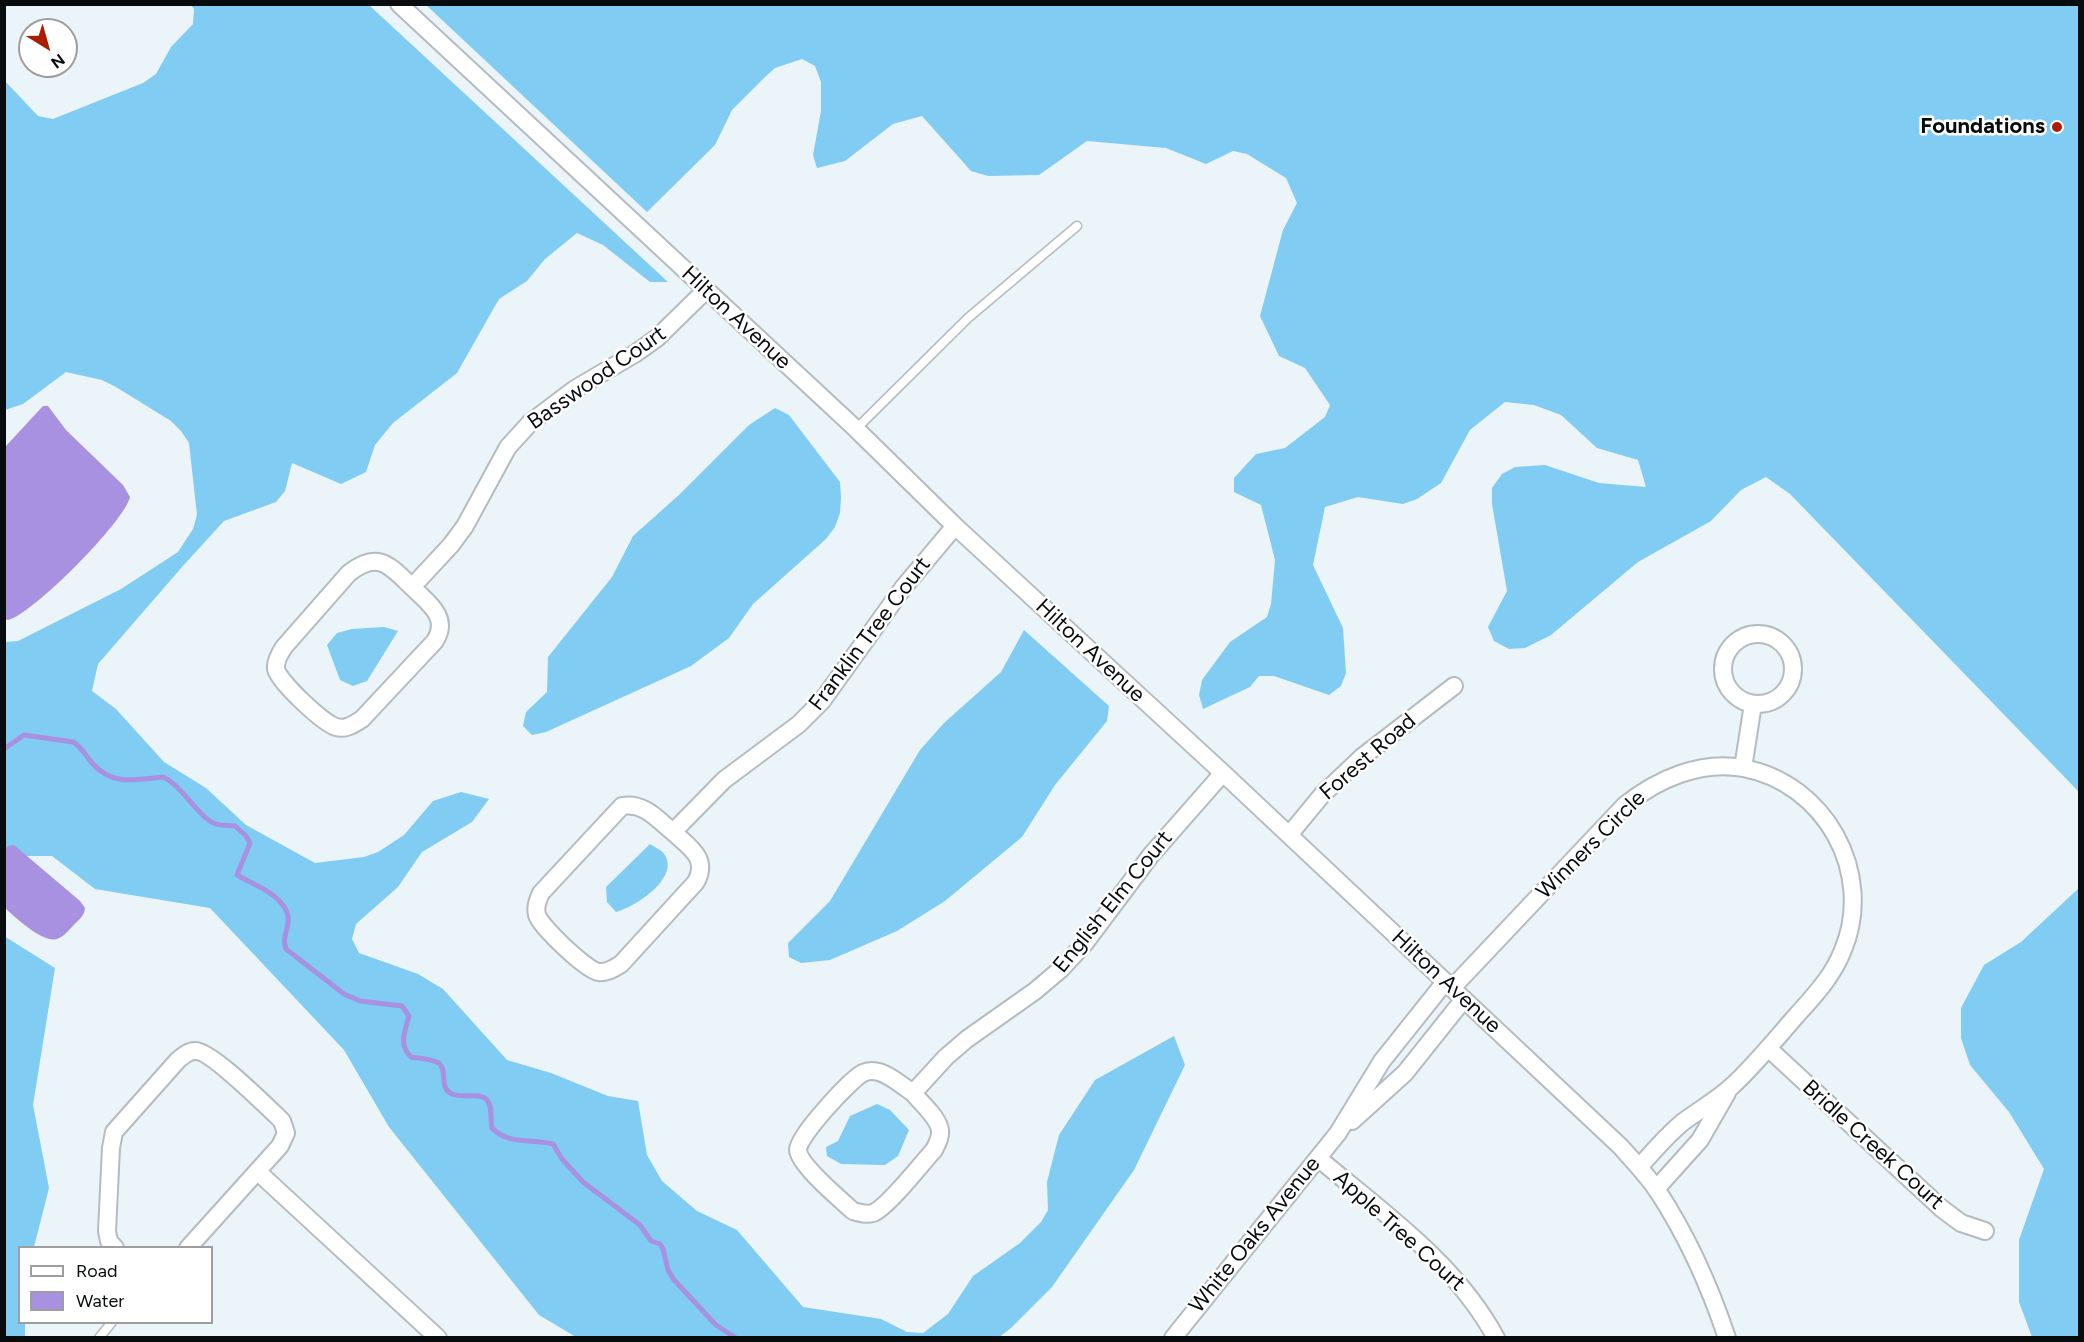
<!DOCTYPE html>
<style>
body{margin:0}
#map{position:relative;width:2084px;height:1342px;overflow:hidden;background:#ebf4f9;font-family:Figtree,sans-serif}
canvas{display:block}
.frame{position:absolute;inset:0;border:6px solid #090c0e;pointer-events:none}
.legend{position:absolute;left:18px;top:1246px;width:195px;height:78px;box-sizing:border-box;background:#fff;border:2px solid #9d9e9f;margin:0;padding:8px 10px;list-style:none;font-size:18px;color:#090c0e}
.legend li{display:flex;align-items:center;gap:12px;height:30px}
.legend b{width:30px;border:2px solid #9d9e9f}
.north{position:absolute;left:18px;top:18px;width:60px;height:60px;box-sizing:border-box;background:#fff;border:2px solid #9d9e9f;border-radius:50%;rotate:143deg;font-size:16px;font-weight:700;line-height:24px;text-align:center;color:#090c0e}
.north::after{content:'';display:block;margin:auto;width:21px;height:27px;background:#ab1c01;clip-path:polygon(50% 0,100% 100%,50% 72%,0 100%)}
</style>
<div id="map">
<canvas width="2084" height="1342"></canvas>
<div class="frame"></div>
<ul class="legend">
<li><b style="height:8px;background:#fff"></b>Road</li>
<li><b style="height:16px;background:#a891e1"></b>Water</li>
</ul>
<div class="north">N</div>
</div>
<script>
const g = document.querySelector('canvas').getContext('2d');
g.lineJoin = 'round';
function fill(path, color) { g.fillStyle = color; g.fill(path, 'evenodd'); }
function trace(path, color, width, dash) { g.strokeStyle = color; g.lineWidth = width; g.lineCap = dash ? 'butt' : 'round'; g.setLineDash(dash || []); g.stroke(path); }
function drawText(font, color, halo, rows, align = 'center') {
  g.font = font + ' Figtree,sans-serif'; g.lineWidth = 5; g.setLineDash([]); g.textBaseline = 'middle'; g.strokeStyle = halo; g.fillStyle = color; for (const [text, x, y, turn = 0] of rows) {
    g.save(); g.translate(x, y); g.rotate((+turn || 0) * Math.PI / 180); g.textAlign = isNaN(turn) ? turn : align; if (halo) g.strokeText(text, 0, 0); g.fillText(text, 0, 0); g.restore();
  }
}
const forest = new Path2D(`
 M 191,5 L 369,5 L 668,282 L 650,282 L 603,245 L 577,233 L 545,259 L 527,281 L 499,299 L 457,373 L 393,423 L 375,445 L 366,472 L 341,484 L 292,463 L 285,491 L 276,502 L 224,521 L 182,567 L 98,664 L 92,691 L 116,709 L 164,762 L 206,788 L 246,825 L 315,863 L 364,857 L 378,852 L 404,835 L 433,801 L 461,792 L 489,799 L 472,822 L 422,852 L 398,887 L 356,924 L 352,939 L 359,953 L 418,974 L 443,989 L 507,1060 L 551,1073 L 608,1096 L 638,1101 L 647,1155 L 662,1181 L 697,1211 L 737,1230 L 803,1307 L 881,1319 L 907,1332 L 923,1333 L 948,1314 L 973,1276 L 1020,1243 L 1041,1222 L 1048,1210 L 1047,1182 L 1059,1135 L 1095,1080 L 1174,1036 L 1185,1065 L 1134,1170 L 1052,1287 L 1011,1328 L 998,1338 L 576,1337 L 539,1315 L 389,1127 L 344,1050 L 210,908 L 95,889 L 52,856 L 24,856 L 5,868 L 5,642 L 18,641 L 121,589 L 178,552 L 193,529 L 197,515 L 189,443 L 181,431 L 171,421 L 116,387 L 102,380 L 66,372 L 23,404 L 5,410 L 4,80 L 38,116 L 53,119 L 143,83 L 156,74 L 171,47 L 193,24 L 194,9 Z
 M 426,5 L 2079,5 L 2079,792 L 1790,494 L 1766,477 L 1741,490 L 1711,521 L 1638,562 L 1551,635 L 1525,648 L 1509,649 L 1494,641 L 1488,627 L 1507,591 L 1492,504 L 1492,488 L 1502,474 L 1515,467 L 1545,465 L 1599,483 L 1646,487 L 1638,460 L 1597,448 L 1561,415 L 1534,405 L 1505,402 L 1470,430 L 1441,483 L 1417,499 L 1403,504 L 1358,497 L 1325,507 L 1313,565 L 1343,628 L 1346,673 L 1341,686 L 1329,695 L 1274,676 L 1259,676 L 1250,687 L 1203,709 L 1199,695 L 1202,680 L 1230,642 L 1267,617 L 1271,604 L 1275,560 L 1261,505 L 1234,492 L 1234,478 L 1256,454 L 1285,448 L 1325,417 L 1330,405 L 1305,368 L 1279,356 L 1260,316 L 1283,230 L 1297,203 L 1286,178 L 1247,154 L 1233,151 L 1206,164 L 1166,148 L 1087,141 L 1039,175 L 988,176 L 971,171 L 922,116 L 893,124 L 845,161 L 817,168 L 813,155 L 821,111 L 821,82 L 815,66 L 802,59 L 775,68 L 764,78 L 732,110 L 715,145 L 647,212 Z
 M 775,408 L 789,415 L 840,482 L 841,497 L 840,513 L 835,527 L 826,539 L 753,604 L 729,638 L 691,666 L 546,732 L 532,735 L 523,726 L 526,712 L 547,692 L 548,657 L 612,577 L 633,536 L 680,494 L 749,425 Z
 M 384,627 L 398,631 L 367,681 L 353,686 L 340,680 L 327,645 L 337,633 L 352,629 Z
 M 1024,630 L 1109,706 L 1107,721 L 1055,785 L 1022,837 L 945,901 L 897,931 L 830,960 L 801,963 L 789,957 L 788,943 L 830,901 L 920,750 L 944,723 L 1001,672 Z
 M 650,844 C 654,847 662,850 665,855 C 679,879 635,907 616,912 L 607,902 L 606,887 Z
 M 2079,888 L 2079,1337 L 2032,1337 L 2019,1302 L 2019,1240 L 2044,1169 L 2009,1112 L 1970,1065 L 1961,1038 L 1961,1008 L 1984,965 L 2021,942 Z
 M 4,936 L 55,968 L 33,1105 L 49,1188 L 34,1247 L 20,1248 L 20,1322 L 25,1323 L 25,1338 L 5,1337 Z
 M 877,1104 L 890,1110 L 909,1130 L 898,1156 L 885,1165 L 841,1164 L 827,1156 L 826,1147 L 838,1141 L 850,1116 Z`);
const water = new Path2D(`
 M 43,406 L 48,406 L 66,430 L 123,485 L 130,497 C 125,521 32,615 8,620 L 4,619 L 5,447 Z
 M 14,845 L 80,901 L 85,908 C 85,916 77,921 72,927 C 67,932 63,937 57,939 C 42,943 15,917 5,908 L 5,850 L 8,846 Z`);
const stream = new Path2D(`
 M 4,749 L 24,735 L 73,742 C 83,748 85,755 92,763 C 112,786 135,780 163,777 C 183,786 199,819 216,824 C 221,826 229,825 235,826 L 246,836 L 250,843 L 237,875 C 254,885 284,895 288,916 C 290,929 281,936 286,949 L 344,994 L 360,1001 L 402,1006 L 409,1016 C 405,1031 398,1045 411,1057 C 419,1058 432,1059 439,1063 C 448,1071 439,1086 450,1093 C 461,1100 479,1091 487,1100 C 493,1107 490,1120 492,1128 C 510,1146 531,1138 553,1144 L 562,1159 L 583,1182 L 640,1225 L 651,1241 L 660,1244 L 663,1249 L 668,1270 L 674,1280 L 716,1325 L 736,1338`);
const service = new Path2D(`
 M 856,429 L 968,318 L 1077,226
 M 99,1338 L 112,1322`);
const minor = new Path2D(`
 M 399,4 L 856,429 L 955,526 L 1223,773 L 1621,1147 C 1633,1161 1646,1174 1657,1190 C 1686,1234 1710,1287 1727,1338
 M 412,587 C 390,566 379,550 349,573 L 284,647 C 280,653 275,661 276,669 C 279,682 323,723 336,727 C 346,730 354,724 362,719 L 435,641 C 450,617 428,603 412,587 L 451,545 L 465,526 L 508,447 L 530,423 L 575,389 L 636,353 L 657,338 L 706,290
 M1723 669a35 35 0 1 1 70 0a35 35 0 1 1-70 0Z
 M 1743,768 L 1753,704
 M 673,832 C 657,819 644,802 622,806 L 541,893 C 538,900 535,906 537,915 C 541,927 587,971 599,972 C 608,973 614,968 621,964 L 696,882 C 709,858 689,847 673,832 L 724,780 L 799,724 L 822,701 L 903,588 L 955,526
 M 1289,835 L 1322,795 L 1362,757 L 1454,686
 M 1452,988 L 1625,805 C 1658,779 1701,760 1743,768 C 1825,783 1875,873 1843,950 C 1833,976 1814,996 1796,1016 C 1775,1040 1754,1066 1731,1087 C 1717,1100 1699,1110 1683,1122 C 1667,1135 1653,1152 1639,1167
 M 1768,1048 L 1941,1208 L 1961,1223 L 1985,1231
 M 913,1093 C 901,1085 886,1071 872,1071 C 870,1071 865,1072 863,1073 C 851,1079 797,1137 798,1150 C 799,1165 841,1200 853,1211 C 860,1213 866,1215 873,1213 C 888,1207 921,1164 934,1150 C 937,1144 941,1137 940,1130 C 938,1117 921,1103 913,1093 L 946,1057 L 967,1039 L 1035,991 L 1061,969 L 1085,943 L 1151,855 L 1223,773
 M 1352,1121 L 1405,1073 L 1464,999
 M 1318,1158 C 1382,1212 1455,1262 1496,1338
 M 258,1172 L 438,1338
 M 1656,1189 L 1700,1140 L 1727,1093
 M 115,1248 L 109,1241 L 107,1231 L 111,1148 L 114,1132 L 178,1060 C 183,1056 188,1051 195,1051 C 210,1050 264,1104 277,1116 L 282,1121 L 286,1133 L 280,1146 L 188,1248
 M 1173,1338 L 1338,1133 L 1382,1061 L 1445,982`);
const markers = [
 [2057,127,6,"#ab1c01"]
];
const poiNames = [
 ["Foundations",2045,127]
];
const streetNames = [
 ["Hilton Avenue",736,318,43],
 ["Basswood Court",597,378,-35],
 ["Franklin Tree Court",870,634,-53],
 ["Hilton Avenue",1090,651,43],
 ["Forest Road",1368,757,-41],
 ["Winners Circle",1591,845,-45],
 ["English Elm Court",1113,902,-51],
 ["Hilton Avenue",1446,982,43],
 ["Bridle Creek Court",1873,1145,42],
 ["Apple Tree Court",1399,1231,42],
 ["White Oaks Avenue",1255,1235,-51]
];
fill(forest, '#80ccf3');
fill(water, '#a891e1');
trace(stream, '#a891e1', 5);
trace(service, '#b4bcc1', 11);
trace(minor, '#b4bcc1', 20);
trace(service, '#fff', 8);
trace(minor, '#fff', 16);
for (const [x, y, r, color] of markers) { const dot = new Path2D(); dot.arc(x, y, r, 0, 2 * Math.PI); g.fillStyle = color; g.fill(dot); trace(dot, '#fff', 2); }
drawText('bold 22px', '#090c0e', '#fff', poiNames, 'right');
drawText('22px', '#090c0e', '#fff', streetNames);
</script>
